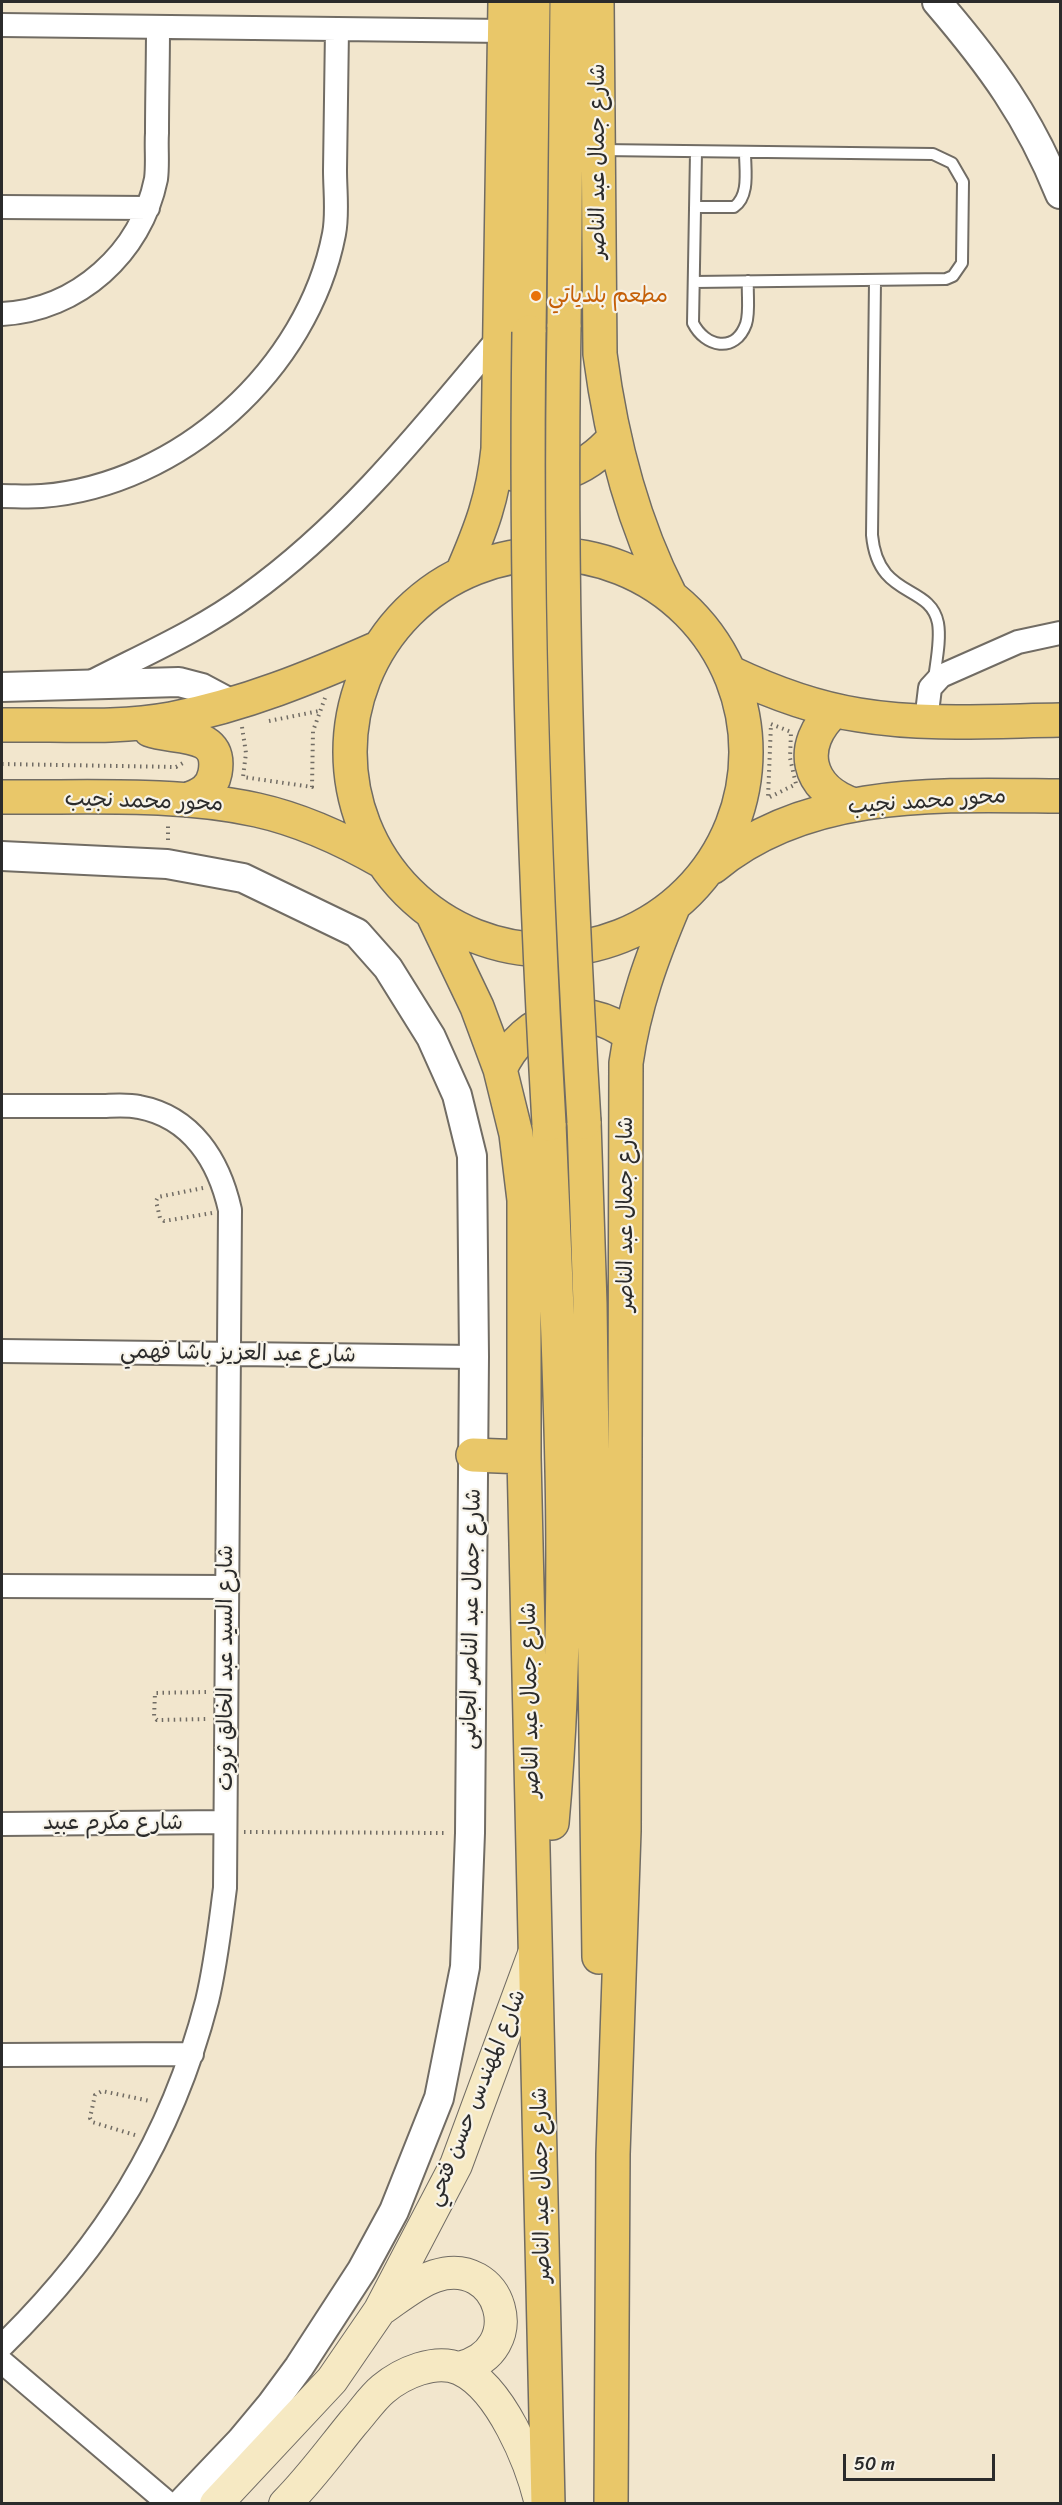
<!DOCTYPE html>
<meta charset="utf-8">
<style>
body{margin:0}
#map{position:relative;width:1062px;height:2505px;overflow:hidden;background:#f2e6cd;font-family:Sriracha,sans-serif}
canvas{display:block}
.frame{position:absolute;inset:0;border:3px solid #2b2b2b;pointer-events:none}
.scale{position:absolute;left:843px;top:2454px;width:152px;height:27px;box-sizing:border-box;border:3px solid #2b2b2b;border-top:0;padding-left:8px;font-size:18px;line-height:21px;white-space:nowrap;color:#2b2b2b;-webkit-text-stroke:4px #f7f3e8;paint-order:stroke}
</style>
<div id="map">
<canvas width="1062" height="2505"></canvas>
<div class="frame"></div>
<div class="scale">50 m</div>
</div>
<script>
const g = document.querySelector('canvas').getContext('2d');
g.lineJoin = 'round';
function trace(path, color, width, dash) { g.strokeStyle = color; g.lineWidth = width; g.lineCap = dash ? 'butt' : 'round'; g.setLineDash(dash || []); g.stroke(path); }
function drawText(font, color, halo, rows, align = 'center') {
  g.font = font + ' Sriracha,"Playpen Sans Arabic",sans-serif'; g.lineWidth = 4.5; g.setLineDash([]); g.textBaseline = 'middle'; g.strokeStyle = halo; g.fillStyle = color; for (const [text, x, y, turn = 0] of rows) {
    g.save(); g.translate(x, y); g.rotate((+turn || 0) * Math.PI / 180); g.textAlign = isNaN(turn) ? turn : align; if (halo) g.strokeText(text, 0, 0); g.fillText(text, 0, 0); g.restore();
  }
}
const path = new Path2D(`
 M 269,721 L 319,711
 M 771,724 L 791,732 L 790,758 L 796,784 L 768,798 Z
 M 242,727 L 246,753 L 243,777 L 312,787 L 313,731 L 325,698
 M 2,764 L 176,767 L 183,763
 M 168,840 L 168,824
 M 203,1188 L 158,1197 L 156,1201 L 160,1218 L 164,1221 L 212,1213
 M 206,1692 L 155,1693 L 154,1717 L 157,1720 L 207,1719
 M 244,1832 L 447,1833
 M 135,2135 L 92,2122 L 90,2118 L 95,2095 L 102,2091 L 150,2101`);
const service = new Path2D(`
 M 601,150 L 933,154 L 952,163 L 963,182 L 962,263 L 953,276 L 946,279 L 694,282
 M 696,152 L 693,323 C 705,347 735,354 746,324 C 750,312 747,295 748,281
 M 695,207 L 734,207 C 750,196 745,170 745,152
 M 875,281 L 872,535 C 878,600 930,583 938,623 C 941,640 936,662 934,679`);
const minor = new Path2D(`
 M 2,25 L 505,31
 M 2,207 L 148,208
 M 2,314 C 78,310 141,253 156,179 C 158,164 156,147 157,133 C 157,97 158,62 158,27
 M 2,496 C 15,496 29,497 42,496 C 180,485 308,369 334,234 C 338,214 335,191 335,170 C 336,123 336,76 337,29
 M 89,683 C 143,655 199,631 248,595 C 347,524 423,428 500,336
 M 926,721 L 930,688 L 941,676 L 1018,642 L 1060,633
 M 2,1106 C 34,1106 66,1106 98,1106 C 111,1106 126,1104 139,1107 C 192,1117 219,1161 230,1210 L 225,1888 C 220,1926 216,1964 207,2001 C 171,2140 104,2246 2,2346
 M 2,1351 L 474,1357
 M 2,1586 L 227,1587
 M 2,1824 L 225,1822
 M 2,2055 L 192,2054
 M 2,2362 L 169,2504`);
const tertiary = new Path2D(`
 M 937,2 C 991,65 1029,117 1060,194
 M 2,687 L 179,682 L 202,688 L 232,704
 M 2,856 L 167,864 L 243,878 L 357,933 L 388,968 L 431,1037 L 457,1095 L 472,1156 L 474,1357 L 470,1833 L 465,1967 L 439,2098 L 394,2211 L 362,2270 L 299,2367 L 271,2405 L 241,2441 L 181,2504`);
const secondary = new Path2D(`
 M 383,2308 C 399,2297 417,2282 435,2276 C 501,2254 531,2351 459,2368
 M 216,2504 L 332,2380 L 380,2310 L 456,2165 L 535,1951
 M 285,2504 C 310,2479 331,2450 353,2423 C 363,2412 372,2398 383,2389 C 402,2373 436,2358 460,2369 C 501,2388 531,2462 541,2504`);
const primary = new Path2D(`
 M 597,2 L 600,354 C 611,438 631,519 670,595
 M 564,327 L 567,2
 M 529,332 L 533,2
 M 501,470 C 544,487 585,472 614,438
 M350 752a198 198 0 1 1 396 0a198 198 0 1 1-396 0Z
 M 462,573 C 481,529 493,498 498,449 L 505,2
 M 729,672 C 771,692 813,708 859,715 C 925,726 994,721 1060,720
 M 834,711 C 797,745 806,789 854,805
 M 2,725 C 57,724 116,729 171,719 C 244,705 312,677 380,647
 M 150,730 C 173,739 223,729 215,773 C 212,789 201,795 186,800
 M 2,797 C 86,798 174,792 257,810 C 302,820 343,839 383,862
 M 713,867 C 808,787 944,795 1060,796
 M 432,913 L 477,1007 L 500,1069 L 516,1134 L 524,1200 L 524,1457 L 548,2504
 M 500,1069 C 525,1015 582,999 630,1035
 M 584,1122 L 590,1304 L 599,1957
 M 549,1124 C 559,1356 573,1591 552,1823
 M 473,1455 L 524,1457
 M 611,2504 L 613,2154 L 624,1831 L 626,1063 C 634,1006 652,957 674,905`);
const primaryBridge = new Path2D(`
 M 564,327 C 559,592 568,857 584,1122
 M 529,332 C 525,596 534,860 549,1124`);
const markers = [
 [536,296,6,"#e8710a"]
];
const streetNames = [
 ["شارع جمال عبد الناصر",598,161,-90],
 ["محور محمد نجيب",144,802,2],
 ["محور محمد نجيب",927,802,-4],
 ["شارع جمال عبد الناصر",626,1214,-90],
 ["شارع عبد العزيز باشا فهمي",238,1354,1],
 ["شارع جمال عبد الناصر الجانبى",472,1619,-89],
 ["شارع السيد عبد الخالق ثروت",226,1668,-90],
 ["شارع جمال عبد الناصر",531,1700,-91],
 ["شارع مكرم عبيد",113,1823],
 ["شارع المهندس حسن فتحي",477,2098,-68],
 ["شارع جمال عبد الناصر",542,2185,-91]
];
const foodNames = [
 ["مطعم بلدياتي",548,296]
];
trace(service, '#716c64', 14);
trace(minor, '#716c64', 26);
trace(tertiary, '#716c64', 32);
trace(secondary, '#716c64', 34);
trace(primary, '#716c64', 36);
trace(path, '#716c64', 4, [1.5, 4.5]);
trace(service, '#fff', 10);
trace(minor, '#fff', 22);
trace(tertiary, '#fff', 28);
trace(secondary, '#f6e9c3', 32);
trace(primary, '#e9c769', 33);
trace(primaryBridge, '#716c64', 36, []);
trace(primaryBridge, '#e9c769', 33);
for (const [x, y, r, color] of markers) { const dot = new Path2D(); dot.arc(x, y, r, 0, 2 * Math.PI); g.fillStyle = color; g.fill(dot); trace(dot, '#f7f3e8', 2); }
drawText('22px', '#2b2b2b', '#f7f3e8', streetNames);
drawText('22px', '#c56008', '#f7f3e8', foodNames, 'left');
</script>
